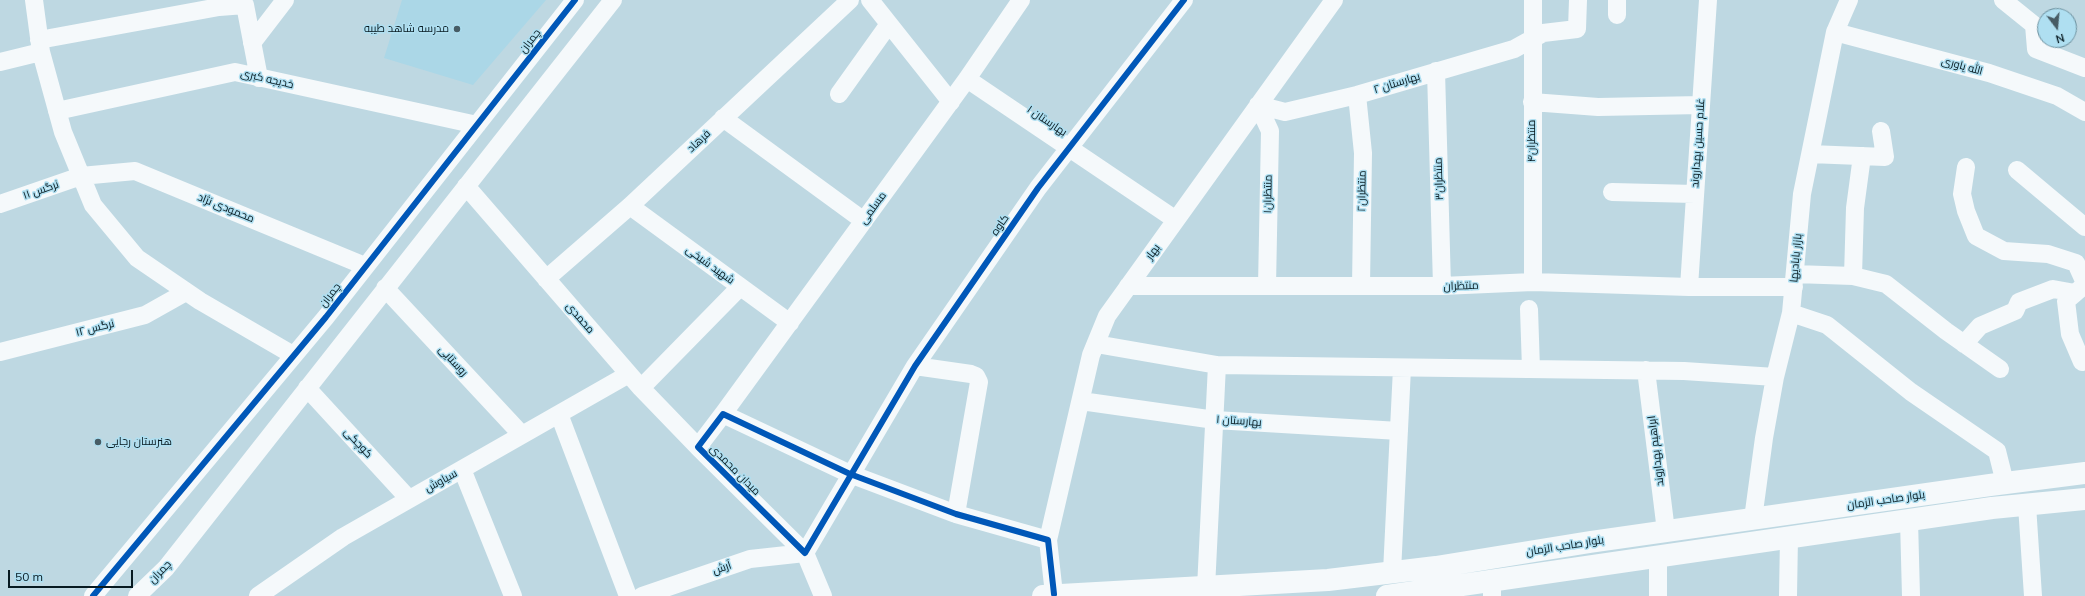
<!DOCTYPE html>
<meta charset="utf-8">
<style>
body{margin:0}
#map{position:relative;width:2085px;height:596px;overflow:hidden;background:#bed8e2;font-family:Mulish,sans-serif}
canvas{display:block}
.north{position:absolute;left:2037px;top:8px;width:40px;height:40px;box-sizing:border-box;background:#afdff1;border:1px solid #6c909e;border-radius:50%;rotate:164deg;font-size:11px;font-weight:700;line-height:16px;text-align:center;color:#071a21}
.north::after{content:'';display:block;margin:auto;width:14px;height:18px;background:#475c65;clip-path:polygon(50% 0,100% 100%,50% 72%,0 100%)}
.scale{position:absolute;left:8px;top:570px;width:125px;height:18px;box-sizing:border-box;border:2px solid #071a21;border-top:0;padding-left:5px;font-size:12px;line-height:14px;white-space:nowrap;color:#071a21;-webkit-text-stroke:3px #afdff1;paint-order:stroke}
</style>
<div id="map">
<canvas width="2085" height="596"></canvas>
<div class="north">N</div>
<div class="scale">50 m</div>
</div>
<script>
const g = document.querySelector('canvas').getContext('2d');
g.lineJoin = 'round';
function fill(path, color) { g.fillStyle = color; g.fill(path, 'evenodd'); }
function trace(path, color, width, dash) { g.strokeStyle = color; g.lineWidth = width; g.lineCap = dash ? 'butt' : 'round'; g.setLineDash(dash || []); g.stroke(path); }
function drawText(font, color, halo, rows, align = 'center') {
  g.font = font + ' Mulish,Cairo,sans-serif'; g.lineWidth = 3; g.setLineDash([]); g.textBaseline = 'middle'; g.strokeStyle = halo; g.fillStyle = color; for (const [text, x, y, turn = 0] of rows) {
    g.save(); g.translate(x, y); g.rotate((+turn || 0) * Math.PI / 180); g.textAlign = isNaN(turn) ? turn : align; if (halo) g.strokeText(text, 0, 0); g.fillText(text, 0, 0); g.restore();
  }
}
const built = new Path2D(`
 M 402,0 L 546,0 L 473,85 L 384,58 Z`);
const minor = new Path2D(`
 M 34,0 L 41,52 L 63,132 L 93,205 L 137,258 L 200,301 L 293,355
 M 870,0 L 951,102
 M 1533,0 L 1533,282
 M 1617,0 L 1617,15
 M 2003,0 L 2034,25 L 2036,49 L 2085,68
 M 1835,32 L 1989,73 L 2057,96 L 2085,112
 M 39,40 L 219,7 L 245,5 L 259,78
 M 252,43 L 285,0
 M 0,62 L 41,52
 M 1436,71 L 1442,286
 M 967,79 L 1176,220
 M 839,94 L 889,24
 M 1357,95 L 1363,153 L 1361,286
 M 1532,102 L 1598,107 L 1701,105
 M 1258,105 L 1285,112 L 1357,95 L 1514,49 L 1543,33 L 1577,29 L 1578,0
 M 1258,105 L 1270,131 L 1267,286
 M 57,111 L 235,72 L 477,125
 M 723,118 L 864,221
 M 1810,154 L 1885,157 L 1881,131
 M 1966,167 L 1962,194 L 1966,211 L 1976,236 L 2004,251 L 2048,254 L 2076,263 L 2085,283
 M 2017,170 L 2085,227
 M 466,186 L 641,388 L 698,447
 M 1612,192 L 1695,194
 M 0,204 L 81,176 L 135,171 L 365,266
 M 630,206 L 790,323
 M 1795,274 L 1853,276 L 1855,208 L 1862,156
 M 1853,276 L 1886,284 L 1946,331 L 2000,369
 M 546,279 L 630,206 L 850,0
 M 1128,286 L 1442,286 L 1533,282 L 1689,287 L 1794,287
 M 1689,287 L 1708,0
 M 385,288 L 522,435
 M 2081,288 L 2066,301 L 2070,334 L 2082,362
 M 1529,309 L 1531,369
 M 1791,313 L 1827,325 L 1911,392 L 1997,451 L 2005,483
 M 1096,344 L 1217,365 L 1684,371 L 1775,377
 M 1964,344 L 1980,326 L 2015,311 L 2019,302 L 2053,289 L 2075,293
 M 0,352 L 145,315 L 186,292
 M 915,366 L 971,374 L 976,376 L 979,382 L 956,514
 M 1646,370 L 1666,531
 M 307,388 L 409,499
 M 641,388 L 740,287
 M 1081,401 L 1215,420 L 1399,431
 M 559,414 L 628,596
 M 723,414 L 967,79 L 1021,0
 M 462,469 L 513,596
 M 2027,505 L 2033,596
 M 1753,519 L 1764,438 L 1775,377 L 1791,313 L 1802,194 L 1835,32 L 1849,0
 M 1909,520 L 1911,596
 M 1048,540 L 1091,355 L 1107,316 L 1334,0
 M 1392,572 L 1402,368
 M 1206,588 L 1217,365
 M 1054,594 L 1048,540 L 956,514 L 850,474 L 723,414 L 698,447 L 805,553 L 915,366 L 1038,188 L 1184,0
 M 93,596 L 326,317 L 575,0
 M 137,596 L 166,568 L 613,0
 M 258,596 L 343,537 L 629,374
 M 642,596 L 750,559 L 805,553 L 823,596
 M 1492,596 L 1492,581
 M 1658,596 L 1658,556
 M 1788,596 L 1789,537`);
const major = new Path2D(`
 M 1043,596 L 1328,580 L 1436,567 L 1590,542 L 1990,485 L 2085,473
 M 1387,596 L 1992,508 L 2085,499`);
const cycleway = new Path2D(`
 M 1054,594 L 1048,540 L 956,514 L 850,474 L 723,414 L 698,447 L 805,553 L 915,366 L 1038,188 L 1184,0
 M 93,596 L 326,317 L 575,0`);
const markers = [
 [457,29,4,"#475c65"],
 [98,442,4,"#475c65"]
];
const poiNames = [
 ["مدرسه شاهد طیبه",449,29],
 ["هنرستان رجایی",106,442,"left"]
];
const streetNames = [
 ["چمران",530,41,-52],
 ["الله یاوری",1962,66,15],
 ["خدیجه کبری",267,79,13],
 ["بهارستان ۲",1397,83,-17],
 ["بهارستان ۱",1047,121,34],
 ["فرهاد",699,141,-43],
 ["منتظران۴",1532,141,-90],
 ["غلام حسین بهداروند",1698,143,-86],
 ["منتظران۳",1439,179,-92],
 ["نرگس ۱۱",41,190,-19],
 ["منتظران۲",1362,191,-89],
 ["منتظران۱",1268,194,-89],
 ["محمودی نژاد",226,208,22],
 ["مسلمی",873,208,-54],
 ["کاوه",1000,225,-55],
 ["بهار",1153,252,-54],
 ["بازار بابادیها",1796,258,-85],
 ["شهید شیخی",710,265,36],
 ["منتظران",1461,286,-2],
 ["چمران",330,295,-52],
 ["محمدی",580,318,49],
 ["نرگس ۱۲",95,328,-14],
 ["روستایی",453,361,47],
 ["بهارستان ۱",1239,421,4],
 ["کوچکی",358,443,47],
 ["ابراهیم بهداروند",1656,451,-97],
 ["میدان محمدی",735,470,45],
 ["سیاوش",441,481,-29],
 ["بلوار صاحب الزمان",1886,500,-8],
 ["بلوار صاحب الزمان",1565,546,-9],
 ["آرش",722,568,-19],
 ["چمران",160,572,-46]
];
fill(built, '#abd7e7');
trace(minor, '#f5f9fb', 18);
trace(major, '#f5f9fb', 22);
trace(cycleway, '#0057b8', 6);
for (const [x, y, r, color] of markers) { const dot = new Path2D(); dot.arc(x, y, r, 0, 2 * Math.PI); g.fillStyle = color; g.fill(dot); trace(dot, '#afdff1', 1.5); }
drawText('11px', '#071a21', '#afdff1', poiNames, 'right');
drawText('11px', '#071a21', '#afdff1', streetNames);
</script>
